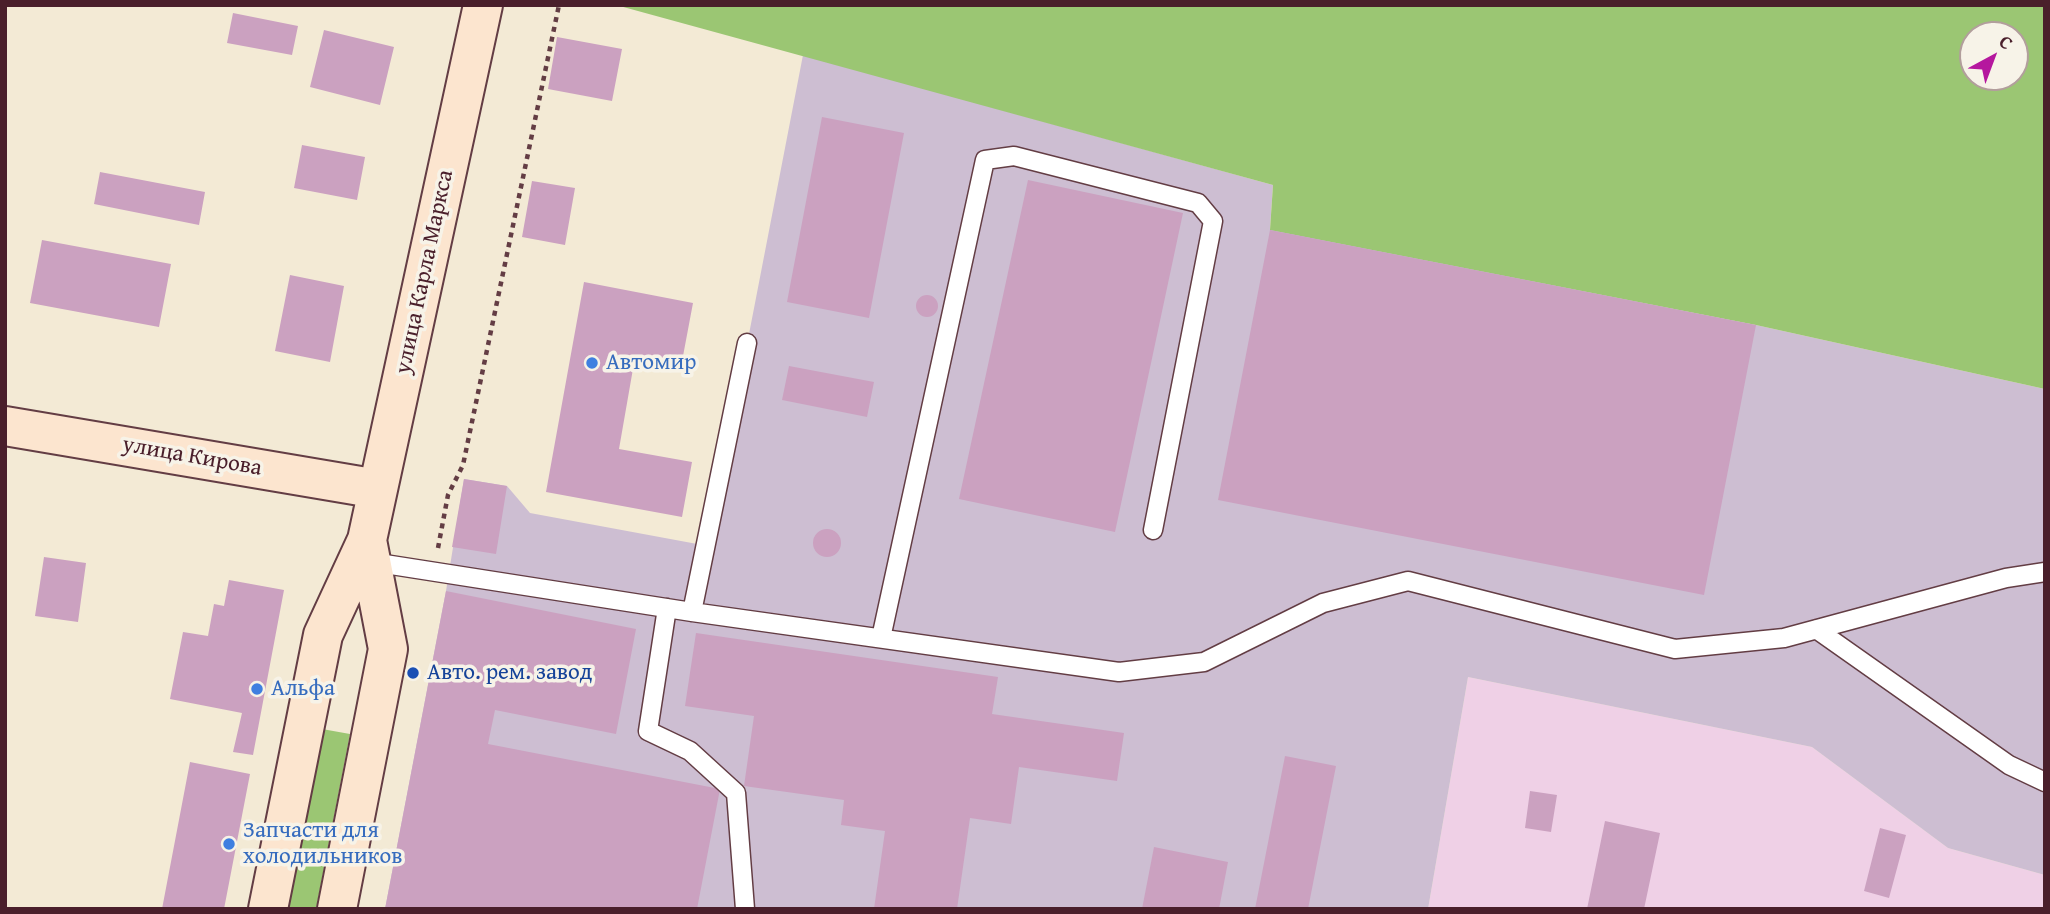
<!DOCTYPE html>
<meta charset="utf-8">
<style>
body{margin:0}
#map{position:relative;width:2050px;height:914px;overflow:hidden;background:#f3ead5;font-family:"Gentium Book Plus",serif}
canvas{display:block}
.frame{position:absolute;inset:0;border:7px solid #4a1f2b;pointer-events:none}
.north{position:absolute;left:1959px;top:21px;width:70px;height:70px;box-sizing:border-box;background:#f7f3e8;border:2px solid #b29e9c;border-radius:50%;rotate:41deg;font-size:19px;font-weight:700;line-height:28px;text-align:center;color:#4a1f2b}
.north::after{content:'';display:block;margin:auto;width:24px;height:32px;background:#b5179e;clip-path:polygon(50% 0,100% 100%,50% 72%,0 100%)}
</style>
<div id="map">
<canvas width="2050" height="914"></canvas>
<div class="frame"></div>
<div class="north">С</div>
</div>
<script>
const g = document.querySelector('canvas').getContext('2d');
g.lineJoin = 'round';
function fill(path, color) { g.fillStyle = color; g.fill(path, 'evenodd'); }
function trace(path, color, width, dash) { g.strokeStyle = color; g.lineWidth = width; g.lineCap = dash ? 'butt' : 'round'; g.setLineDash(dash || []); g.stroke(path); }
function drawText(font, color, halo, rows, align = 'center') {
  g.font = font + ' "Gentium Book Plus",serif'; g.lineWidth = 7; g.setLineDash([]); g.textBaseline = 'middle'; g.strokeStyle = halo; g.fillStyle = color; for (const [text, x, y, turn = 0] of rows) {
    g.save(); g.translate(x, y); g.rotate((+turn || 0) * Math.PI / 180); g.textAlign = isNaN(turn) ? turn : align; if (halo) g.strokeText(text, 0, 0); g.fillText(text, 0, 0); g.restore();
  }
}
const built = new Path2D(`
 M 1468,677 L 1812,747 L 1948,848 L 2045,875 L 2045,909 L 1428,909 Z`);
const industrial = new Path2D(`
 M 803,55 L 1273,185 L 1270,229 L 1756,325 L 2045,389 L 2045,875 L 1948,848 L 1812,747 L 1468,677 L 1428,909 L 385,909 L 446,591 L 464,479 L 507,486 L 530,513 L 708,546 Z`);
const green = new Path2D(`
 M 616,5 L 2045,5 L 2045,389 L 1756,325 L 1270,230 L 1273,185 ZM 1973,35 L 2015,35 L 2015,77 L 1973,77 Z
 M 322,729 L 350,734 L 316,909 L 286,909 Z`);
const building = new Path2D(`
 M 233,13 L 298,26 L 292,55 L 227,43 Z
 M 324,30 L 394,47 L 380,105 L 310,87 Z
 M 557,37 L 622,49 L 612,101 L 548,89 Z
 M 822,117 L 904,133 L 869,318 L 787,302 Z
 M 302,145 L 365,157 L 357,200 L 294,188 Z
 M 100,172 L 205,192 L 199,225 L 94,204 Z
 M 1028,180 L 1183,213 L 1115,532 L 959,499 Z
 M 532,181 L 575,188 L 565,245 L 522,237 Z
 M 1270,230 L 1756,325 L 1704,595 L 1218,500 Z
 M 42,240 L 171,264 L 159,327 L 30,303 Z
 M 290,275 L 344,286 L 330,362 L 275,351 Z
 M 584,282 L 693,303 L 680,372 L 634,363 L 619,449 L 692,462 L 682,517 L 546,492 Z
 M916 306a11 11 0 1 1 22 0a11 11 0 1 1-22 0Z
 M 789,366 L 874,382 L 867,417 L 782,400 Z
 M 464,479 L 507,486 L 496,554 L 452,547 Z
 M813 543a14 14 0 1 1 28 0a14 14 0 1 1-28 0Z
 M 44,557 L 86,563 L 78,622 L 35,616 Z
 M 229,580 L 284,590 L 253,755 L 233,752 L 242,713 L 170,699 L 183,632 L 208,636 L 214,604 L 224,606 Z
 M 446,591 L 636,629 L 616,734 L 495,710 L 488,744 L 720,789 L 697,909 L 385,909 Z
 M 696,633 L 998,677 L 992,714 L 1124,733 L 1117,781 L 1019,767 L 1011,824 L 970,818 L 957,909 L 874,909 L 885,831 L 841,825 L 844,800 L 744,786 L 754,716 L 685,706 Z
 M 1285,756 L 1336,766 L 1308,909 L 1255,909 Z
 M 190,762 L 250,774 L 224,909 L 162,909 Z
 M 1530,791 L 1557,795 L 1551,832 L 1525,828 Z
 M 1605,821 L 1660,833 L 1644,909 L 1587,909 Z
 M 1880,828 L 1906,835 L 1889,898 L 1864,891 Z
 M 1154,847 L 1228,862 L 1219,909 L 1142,909 Z`);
const path = new Path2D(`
 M 438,548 L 448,495 L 463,465 L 559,5`);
const service = new Path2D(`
 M 372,562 L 692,612 L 1119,672 L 1204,662 L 1323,603 L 1408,581 L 1675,649 L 1784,638 L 2006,578 L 2045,572
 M 667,608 L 648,731 L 690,751 L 736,793 L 745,909
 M 692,612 L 747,343
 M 1816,629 L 2009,765 L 2045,782
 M 881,638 L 985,160 L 1014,156 L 1198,203 L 1213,221 L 1153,530`);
const secondary = new Path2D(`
 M 5,426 L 378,489
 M 268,909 L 323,635 L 367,540 L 483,5
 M 337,909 L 388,649 L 367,540`);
const markers = [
 [592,363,7,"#3f7fe0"],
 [413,673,7,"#1a4fb4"],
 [257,689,7,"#3f7fe0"],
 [229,844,7,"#3f7fe0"]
];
const streetNames = [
 ["улица Карла Маркса",425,272,-78],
 ["улица Кирова",192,457,10]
];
const shopNames = [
 ["Автомир",606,363],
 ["Альфа",271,689],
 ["Запчасти для",243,831],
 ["холодильников",243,857]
];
const transitNames = [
 ["Авто. рем. завод",427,673]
];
fill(built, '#efd0e6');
fill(industrial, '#cdbed2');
fill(green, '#9bc673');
fill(building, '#cba1c0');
trace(service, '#633d44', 21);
trace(secondary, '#633d44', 42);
trace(path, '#633d44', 4.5, [5, 5]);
trace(service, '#fff', 18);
trace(secondary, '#fce5cf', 38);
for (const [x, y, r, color] of markers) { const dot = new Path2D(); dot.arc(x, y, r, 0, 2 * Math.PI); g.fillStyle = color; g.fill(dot); trace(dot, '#f7f3e8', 2.5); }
drawText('23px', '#4a1f2b', '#f7f3e8', streetNames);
drawText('23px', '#366cbe', '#f7f3e8', shopNames, 'left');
drawText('23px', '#164399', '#f7f3e8', transitNames, 'left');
</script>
